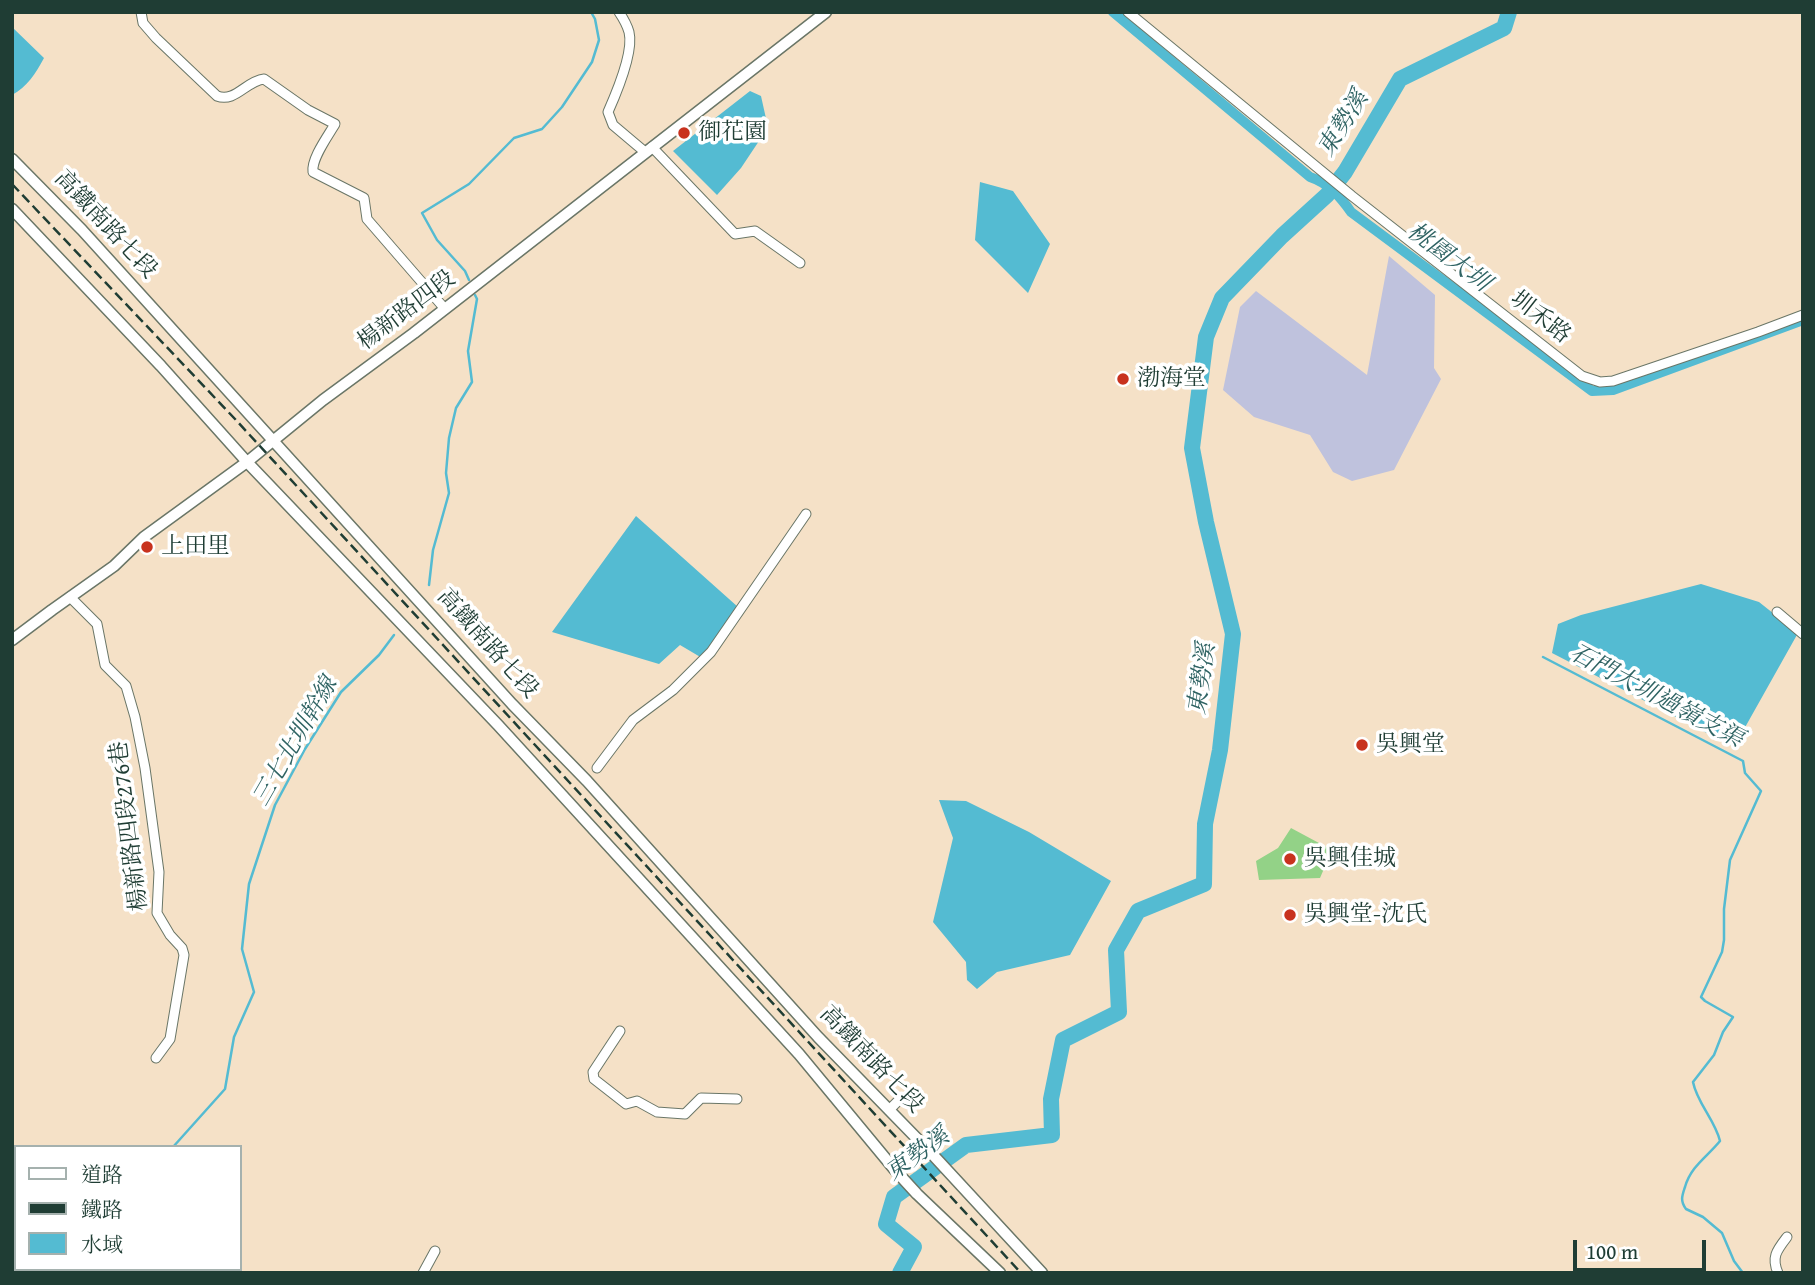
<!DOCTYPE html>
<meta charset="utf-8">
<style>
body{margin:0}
#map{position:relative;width:1815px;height:1285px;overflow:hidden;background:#f5e1c7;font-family:"Gentium Book Plus","Noto Serif TC",serif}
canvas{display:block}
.frame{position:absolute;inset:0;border:14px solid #1f3d34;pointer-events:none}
.legend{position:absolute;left:14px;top:1145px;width:228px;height:126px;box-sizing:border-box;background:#fff;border:2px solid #a5b1ae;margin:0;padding:9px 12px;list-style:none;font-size:21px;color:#1f3d34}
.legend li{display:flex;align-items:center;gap:14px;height:35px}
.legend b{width:35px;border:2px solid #a5b1ae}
.scale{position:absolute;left:1573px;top:1240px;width:133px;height:32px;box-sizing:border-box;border:4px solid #1f3d34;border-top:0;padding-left:9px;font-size:21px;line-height:24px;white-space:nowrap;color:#1f3d34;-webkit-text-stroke:5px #fff;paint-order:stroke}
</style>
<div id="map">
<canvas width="1815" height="1285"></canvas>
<div class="frame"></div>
<ul class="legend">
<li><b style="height:9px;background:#fff"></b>道路</li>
<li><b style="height:9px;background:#1f3d34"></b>鐵路</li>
<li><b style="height:19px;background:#54bbd2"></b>水域</li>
</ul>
<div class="scale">100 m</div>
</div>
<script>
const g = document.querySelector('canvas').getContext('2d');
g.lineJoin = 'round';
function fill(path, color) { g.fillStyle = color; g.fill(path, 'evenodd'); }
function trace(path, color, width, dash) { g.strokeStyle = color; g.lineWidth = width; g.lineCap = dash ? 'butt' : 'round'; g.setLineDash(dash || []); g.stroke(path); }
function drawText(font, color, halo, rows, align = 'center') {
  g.font = font + ' "Gentium Book Plus","Noto Serif TC",serif'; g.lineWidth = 7; g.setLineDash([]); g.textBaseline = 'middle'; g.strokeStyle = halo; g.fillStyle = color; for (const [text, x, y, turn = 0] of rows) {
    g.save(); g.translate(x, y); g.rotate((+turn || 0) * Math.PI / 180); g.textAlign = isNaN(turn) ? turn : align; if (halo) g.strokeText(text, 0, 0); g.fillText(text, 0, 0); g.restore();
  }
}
const industrial = new Path2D(`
 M 1389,256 L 1435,295 L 1434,368 L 1441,379 L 1394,470 L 1352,481 L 1333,472 L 1310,435 L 1254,417 L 1223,390 L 1240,307 L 1256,291 L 1367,375 Z`);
const green = new Path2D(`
 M 1291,828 L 1332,850 L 1320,878 L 1259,880 L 1256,861 L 1278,848 Z`);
const water = new Path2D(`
 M 12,27 L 44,58 C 36,73 27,87 12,95 Z
 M 750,91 L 761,96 L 767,123 L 759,141 L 741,168 L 717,195 L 673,151 Z
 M 980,182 L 1013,191 L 1050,244 L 1028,293 L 975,240 Z
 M 636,516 L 738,607 L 702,658 L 680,645 L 659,664 L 552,632 Z
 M 1701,584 L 1759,602 L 1798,633 L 1734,747 L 1552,653 L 1558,624 L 1581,615 Z
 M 939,800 L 966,801 L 1029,832 L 1111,881 L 1070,955 L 997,972 L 977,989 L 967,980 L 966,962 L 933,922 L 953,838 Z`);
const stream = new Path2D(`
 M 469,280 L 465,271 L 437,240 L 422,213 L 469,184 L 514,138 L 542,129 L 562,107 L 592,62 L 599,40 L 595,19 L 591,12
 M 429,585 L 433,550 L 449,493 L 446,473 L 449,438 L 456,408 L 472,382 L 468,351 L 477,299 L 475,295
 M 1543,657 L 1743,761 L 1745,773 L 1761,791 L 1730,860 L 1724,909 L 1724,940 L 1722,952 L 1701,997 L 1705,1001 L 1733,1017 L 1723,1032 L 1714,1055 L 1693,1082 C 1697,1103 1715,1120 1720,1141 C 1707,1157 1691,1166 1685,1187 C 1682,1196 1680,1201 1686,1209 L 1703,1217 L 1722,1233 L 1734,1261 L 1743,1273
 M 173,1147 L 225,1089 L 234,1037 L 254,992 L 242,949 L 249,884 L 275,805 L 305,749 L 341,692 L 379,655 L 394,635
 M 99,1273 L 102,1269`);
const canal = new Path2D(`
 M 1113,12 L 1310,177 C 1328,183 1340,196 1351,212 L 1592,391 L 1613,390 L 1803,320`);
const river = new Path2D(`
 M 900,1273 L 914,1247 L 886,1224 L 894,1197 L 966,1145 L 1052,1135 L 1051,1099 L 1063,1040 L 1119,1012 L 1116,950 L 1138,911 L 1204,884 L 1205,824 L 1220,750 L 1233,634 L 1206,522 L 1192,448 L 1206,337 L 1222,298 L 1282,236 L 1327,195 L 1345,172 L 1400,79 L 1504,28 L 1509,12`);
const minor = new Path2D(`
 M 141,12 L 143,23 L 156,38 L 217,96 C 235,103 246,81 264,79 L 308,110 L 335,124 C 328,136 311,159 313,172 L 364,198 L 367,219 L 445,309
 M 619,12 C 623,18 627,25 629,32 C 634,52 616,94 608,112 L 613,125 L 645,152
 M 1128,12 L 1352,196 L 1582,376 L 1600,382 L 1613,381 L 1758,332 L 1803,315
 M 652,147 L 735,234 L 755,231 L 800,263
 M 70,597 L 97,624 L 105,665 L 126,686 L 135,717 L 145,768 L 159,872 L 157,913 L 170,935 L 182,948 L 184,955 L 170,1039 L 156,1058
 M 1777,612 L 1803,634
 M 597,768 L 633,720 L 673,690 L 711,652 L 806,514
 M 620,1031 L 593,1072 L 594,1079 L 626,1104 L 637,1101 L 657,1112 L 685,1114 L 701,1098 L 737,1099
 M 889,1110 L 899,1100
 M 184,1269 L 189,1273
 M 423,1273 L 435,1251
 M 1778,1273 C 1771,1257 1777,1250 1787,1237`);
const major = new Path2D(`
 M 12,159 L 82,230 L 512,704 L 587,781 L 818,1037 L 933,1155 L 1042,1273
 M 12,209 L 161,366 L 247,462 L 498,725 L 799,1054 L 895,1170 L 917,1194 L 1000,1273
 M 12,640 L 52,610 L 114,566 L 144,537 L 247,462 L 323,400 L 414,333 L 826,12`);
const rail = new Path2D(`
 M 12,184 L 235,419 L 1021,1273`);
const markers = [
 [684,133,7,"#c8321e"],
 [1123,379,7,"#c8321e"],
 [147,547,7,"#c8321e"],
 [1362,745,7,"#c8321e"],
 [1290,859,7,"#c8321e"],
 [1290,915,7,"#c8321e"]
];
const poiNames = [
 ["御花園",698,133],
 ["渤海堂",1137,379],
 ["上田里",161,547],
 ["吳興堂",1376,745],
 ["吳興佳城",1304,859],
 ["吳興堂-沈氏",1304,915]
];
const streetNames = [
 ["高鐵南路七段",105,225,47],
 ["楊新路四段",407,311,-37],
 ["圳禾路",1540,318,38],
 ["高鐵南路七段",487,644,48],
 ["楊新路四段276巷",130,826,-97],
 ["高鐵南路七段",871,1060,46]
];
const waterNames = [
 ["東勢溪",1344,124,-58],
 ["桃園大圳",1448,258,37],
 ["東勢溪",1203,679,-82],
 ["石門大圳過嶺支渠",1656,697,28],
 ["三七北圳幹線",296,742,-60],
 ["東勢溪",918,1155,-36]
];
fill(industrial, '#bfc2dd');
fill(green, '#93d287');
fill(water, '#54bbd2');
trace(stream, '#54bbd2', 2.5);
trace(canal, '#54bbd2', 10);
trace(river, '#54bbd2', 16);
trace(minor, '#6a7667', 11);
trace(major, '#6a7667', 13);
trace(minor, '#fff', 9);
trace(major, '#fff', 10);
trace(rail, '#1f3d34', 2.5, [10, 5]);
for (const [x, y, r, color] of markers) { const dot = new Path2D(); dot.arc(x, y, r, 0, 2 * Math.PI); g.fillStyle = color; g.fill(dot); trace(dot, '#fff', 2.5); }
drawText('23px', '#1f3d34', '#fff', poiNames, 'left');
drawText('23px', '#1f3d34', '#fff', streetNames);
drawText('italic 24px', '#2f6363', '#fff', waterNames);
</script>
